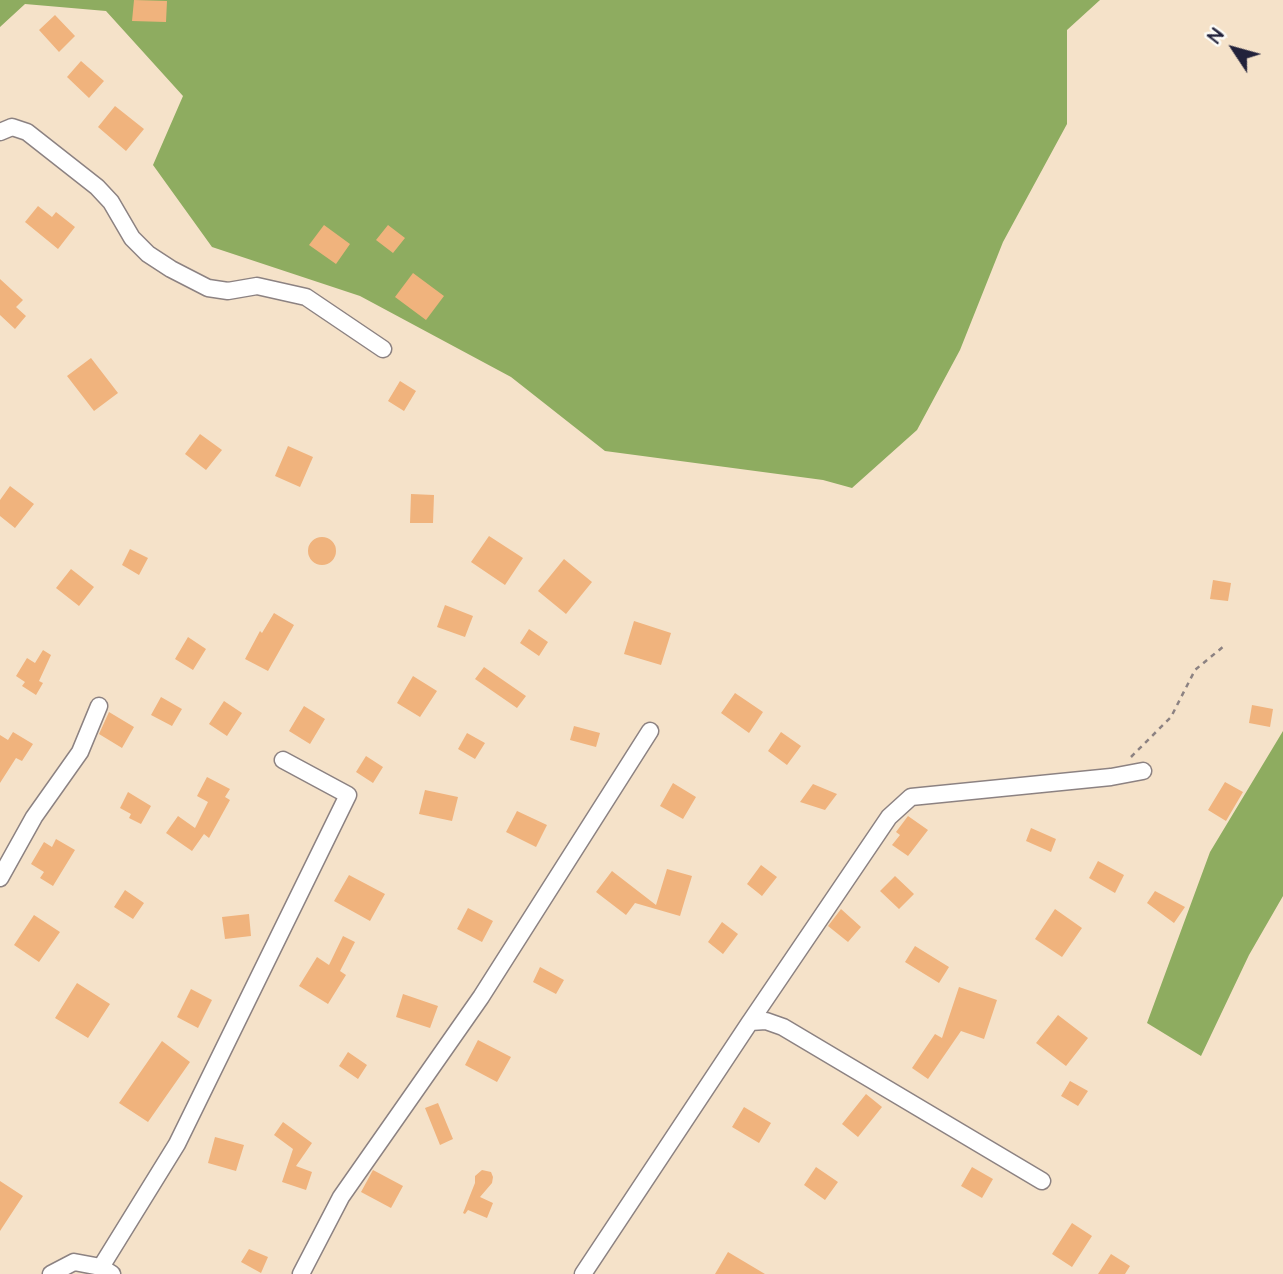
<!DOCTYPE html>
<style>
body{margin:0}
#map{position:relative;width:1283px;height:1274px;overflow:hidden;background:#f5e2c9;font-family:"Architects Daughter",sans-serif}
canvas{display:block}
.north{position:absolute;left:1199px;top:14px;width:70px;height:70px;-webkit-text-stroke:5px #fdfcf7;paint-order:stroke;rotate:306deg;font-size:19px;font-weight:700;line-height:28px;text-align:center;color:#22223b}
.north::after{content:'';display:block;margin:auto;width:24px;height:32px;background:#22223b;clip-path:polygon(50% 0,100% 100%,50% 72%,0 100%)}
</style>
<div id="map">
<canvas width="1283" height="1274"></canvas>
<div class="north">N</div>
</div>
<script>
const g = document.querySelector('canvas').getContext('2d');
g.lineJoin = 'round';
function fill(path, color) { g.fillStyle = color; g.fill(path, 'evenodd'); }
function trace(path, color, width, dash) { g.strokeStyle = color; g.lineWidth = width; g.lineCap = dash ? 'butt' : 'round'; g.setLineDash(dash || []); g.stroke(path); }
const forest = new Path2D(`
 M 0,0 L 1100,0 L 1067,30 L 1067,124 L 1003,242 L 960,350 L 917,430 L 852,488 L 823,480 L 605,451 L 511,377 L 360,296 L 212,247 L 153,165 L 183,96 L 106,11 L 25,4 L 0,27 Z
 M 1283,731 L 1283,896 L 1249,955 L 1201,1056 L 1147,1023 L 1210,852 Z`);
const building = new Path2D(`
 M 134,0 L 167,1 L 166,22 L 132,21 Z
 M 55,15 L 75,36 L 59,52 L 39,30 Z
 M 81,61 L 104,81 L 89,98 L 67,77 Z
 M 115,106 L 144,129 L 126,151 L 98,127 Z
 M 38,206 L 52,217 L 56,212 L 75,227 L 58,249 L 25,222 Z
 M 324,225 L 350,244 L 336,264 L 309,245 Z
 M 388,225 L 405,238 L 393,253 L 376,240 Z
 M 413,273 L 444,296 L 426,320 L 395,297 Z
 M 0,279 L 23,300 L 16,307 L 26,316 L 15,329 L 0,315 Z
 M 91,358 L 118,393 L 94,411 L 67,376 Z
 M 400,381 L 416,391 L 404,411 L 388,401 Z
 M 200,434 L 222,450 L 206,470 L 185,454 Z
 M 288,446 L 313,457 L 300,487 L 275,476 Z
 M 10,486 L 34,504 L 15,528 L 0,516 L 0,500 Z
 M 411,494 L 434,495 L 433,523 L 410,523 Z
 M 489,536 L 523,558 L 505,585 L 471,562 Z
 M308 551a14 14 0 1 1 28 0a14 14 0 1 1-28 0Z
 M 130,549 L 148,558 L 139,575 L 122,565 Z
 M 564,559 L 592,582 L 566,614 L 538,591 Z
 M 71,569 L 94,587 L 79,606 L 56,588 Z
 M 1213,580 L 1231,583 L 1228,601 L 1210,599 Z
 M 445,605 L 473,616 L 465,637 L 437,627 Z
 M 274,613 L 294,625 L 268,671 L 245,659 L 260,631 L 262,633 Z
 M 634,621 L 671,633 L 661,665 L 624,654 Z
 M 529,629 L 548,642 L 539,656 L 520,643 Z
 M 188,637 L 206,649 L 193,670 L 175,659 Z
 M 43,650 L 51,655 L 39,681 L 43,683 L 36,695 L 22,686 L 25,682 L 16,676 L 27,658 L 35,663 Z
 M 484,667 L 526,696 L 517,708 L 475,679 Z
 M 413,676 L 437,691 L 420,717 L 397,703 Z
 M 735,693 L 763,712 L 749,733 L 721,713 Z
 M 161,697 L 182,709 L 172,726 L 151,715 Z
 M 224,701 L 242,713 L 227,736 L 209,724 Z
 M 1252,705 L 1273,709 L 1270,727 L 1249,723 Z
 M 304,706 L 325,719 L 310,744 L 289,731 Z
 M 109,712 L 134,727 L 122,748 L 99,734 Z
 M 574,726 L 600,733 L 596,747 L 570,740 Z
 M 13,732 L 33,744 L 22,761 L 16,758 L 0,783 L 0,735 L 8,740 Z
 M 781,732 L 801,746 L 787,765 L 768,751 Z
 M 467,733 L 485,743 L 475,759 L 458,749 Z
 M 366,756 L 383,767 L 373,783 L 356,772 Z
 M 207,777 L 230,789 L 225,797 L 230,800 L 209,838 L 204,834 L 192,851 L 166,833 L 178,816 L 195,828 L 208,802 L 197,796 Z
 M 1225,782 L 1243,792 L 1226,821 L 1208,810 Z
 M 673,783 L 696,797 L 683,819 L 660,806 Z
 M 813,784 L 837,794 L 825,810 L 800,802 Z
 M 425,790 L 458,797 L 452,821 L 419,814 Z
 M 128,792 L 151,806 L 141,824 L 129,818 L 131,814 L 120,808 Z
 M 517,811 L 547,825 L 536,847 L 506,832 Z
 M 908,816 L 928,830 L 908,856 L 892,845 L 900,835 L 896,832 Z
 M 1031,828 L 1056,839 L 1051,852 L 1026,841 Z
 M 56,839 L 75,850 L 53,886 L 40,878 L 44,872 L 31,864 L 44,842 L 52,847 Z
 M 1098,861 L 1124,875 L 1115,893 L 1089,878 Z
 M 761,865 L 777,877 L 762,896 L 747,884 Z
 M 667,869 L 692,876 L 680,916 L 635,903 L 626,915 L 596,892 L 612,871 L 656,905 Z
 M 349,875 L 385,894 L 370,921 L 334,901 Z
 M 895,876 L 914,894 L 899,909 L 880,891 Z
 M 125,890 L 144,903 L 133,919 L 114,907 Z
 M 1155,891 L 1185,907 L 1174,923 L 1147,903 Z
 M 468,908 L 493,921 L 482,942 L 457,929 Z
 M 841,909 L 861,927 L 848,942 L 828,926 Z
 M 1055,909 L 1082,928 L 1062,957 L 1035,939 Z
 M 249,914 L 251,936 L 225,939 L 222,917 Z
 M 34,915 L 60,932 L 39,962 L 14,945 Z
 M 722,922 L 738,934 L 723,954 L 708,942 Z
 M 343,936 L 355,942 L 340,971 L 346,975 L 328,1004 L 299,986 L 317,957 L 329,965 Z
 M 915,946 L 949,967 L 939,983 L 905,962 Z
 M 540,967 L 564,980 L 556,994 L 533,982 Z
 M 77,983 L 110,1004 L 88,1038 L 55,1018 Z
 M 959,987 L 997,1000 L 984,1039 L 961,1031 L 928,1079 L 912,1068 L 935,1034 L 942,1038 Z
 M 191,989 L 212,1000 L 198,1028 L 177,1017 Z
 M 403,994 L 438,1006 L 430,1028 L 396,1017 Z
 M 1058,1015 L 1088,1038 L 1066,1066 L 1036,1043 Z
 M 478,1040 L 511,1057 L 497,1082 L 465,1065 Z
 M 162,1041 L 190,1062 L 148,1122 L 119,1103 Z
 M 348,1052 L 367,1065 L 358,1079 L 339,1066 Z
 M 1070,1081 L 1088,1091 L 1078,1106 L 1061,1096 Z
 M 866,1094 L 882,1107 L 858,1137 L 842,1124 Z
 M 438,1103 L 453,1139 L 440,1145 L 425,1108 Z
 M 744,1107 L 771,1123 L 759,1143 L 732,1127 Z
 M 283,1122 L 312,1143 L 296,1166 L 312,1172 L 306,1190 L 282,1182 L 293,1149 L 274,1135 Z
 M 215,1137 L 244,1145 L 236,1171 L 208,1163 Z
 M 816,1167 L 838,1182 L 825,1200 L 804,1185 Z
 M 972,1167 L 993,1179 L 982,1198 L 961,1186 Z
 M 373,1170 L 403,1186 L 391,1208 L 361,1192 Z
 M 482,1170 L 491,1172 L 493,1177 L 492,1183 L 480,1197 L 493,1203 L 487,1218 L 468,1210 L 465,1214 L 463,1213 L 475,1183 L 475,1176 Z
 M 0,1181 L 23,1196 L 0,1231 Z
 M 1072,1223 L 1092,1236 L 1072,1267 L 1052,1254 Z
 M 249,1249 L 268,1257 L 261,1273 L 241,1262 Z
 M 728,1252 L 765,1274 L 715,1274 Z
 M 1111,1254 L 1130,1266 L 1125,1274 L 1098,1274 Z`);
const path = new Path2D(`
 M 1131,757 L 1171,717 L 1195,670 L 1224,646`);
const minor = new Path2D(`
 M 0,132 L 12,127 L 27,132 L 97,187 L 111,202 L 132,238 L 148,254 L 171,269 L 208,288 L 228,291 L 257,286 L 306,297 L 383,349
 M 0,878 L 34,817 L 80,752 L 99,706
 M 750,1022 L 889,817 L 911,797 L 1111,777 L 1143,771
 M 101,1267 L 177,1144 L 348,795 L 283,760
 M 51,1274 L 74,1262 L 101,1267 L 112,1274
 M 301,1274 L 341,1197 L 481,997 L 650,731
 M 583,1274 L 750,1022 L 766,1021 L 783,1027 L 1042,1181`);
fill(forest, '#8eac60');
fill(building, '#f0b37d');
trace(minor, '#8c8282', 19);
trace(path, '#8c8282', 2.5, [5, 5]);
trace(minor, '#fff', 16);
</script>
